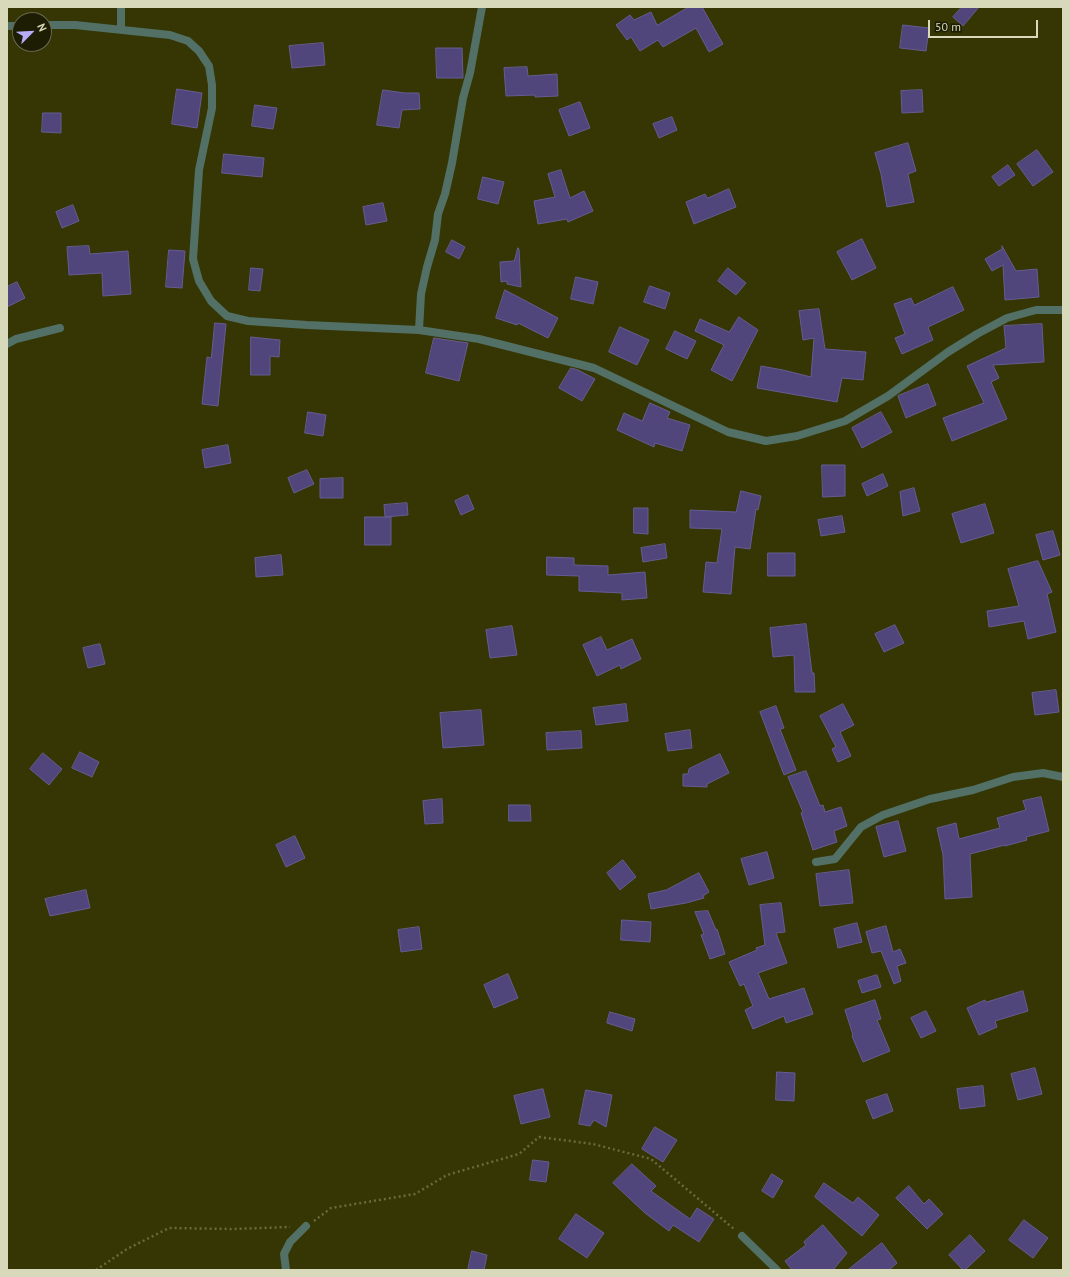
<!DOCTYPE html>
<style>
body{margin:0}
#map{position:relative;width:1070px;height:1277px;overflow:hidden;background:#353603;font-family:"PT Sans",sans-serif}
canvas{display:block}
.frame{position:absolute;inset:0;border:8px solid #d7d9ba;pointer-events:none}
.north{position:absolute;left:12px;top:12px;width:40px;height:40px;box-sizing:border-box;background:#1c1d03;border:1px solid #67684c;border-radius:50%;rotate:66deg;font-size:11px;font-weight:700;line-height:16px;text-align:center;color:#d7d9ba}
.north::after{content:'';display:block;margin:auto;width:14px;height:18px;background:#b7abf8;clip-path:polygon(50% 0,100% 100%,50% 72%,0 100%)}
.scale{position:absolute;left:928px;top:20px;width:110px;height:18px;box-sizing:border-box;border:2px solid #d7d9ba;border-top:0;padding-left:5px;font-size:12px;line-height:14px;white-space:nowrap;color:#d7d9ba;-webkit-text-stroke:3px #1c1d03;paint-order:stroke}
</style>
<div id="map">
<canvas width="1070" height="1277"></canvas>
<div class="frame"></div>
<div class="north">N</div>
<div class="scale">50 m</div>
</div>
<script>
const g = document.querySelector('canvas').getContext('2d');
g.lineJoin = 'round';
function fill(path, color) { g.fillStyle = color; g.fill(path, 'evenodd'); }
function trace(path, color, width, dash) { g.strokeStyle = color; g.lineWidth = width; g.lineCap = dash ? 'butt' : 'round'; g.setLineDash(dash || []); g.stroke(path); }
const building = new Path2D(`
 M 689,7 L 702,7 L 723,44 L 709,52 L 696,28 L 663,47 L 658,40 L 640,51 L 631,37 L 627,40 L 616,25 L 630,15 L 634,20 L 651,12 L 657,25 Z
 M 962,7 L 979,7 L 963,26 L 953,17 Z
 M 903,25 L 929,28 L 926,51 L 900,48 Z
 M 323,43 L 325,65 L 292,68 L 289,46 Z
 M 436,48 L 462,48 L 463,78 L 437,78 Z
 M 527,67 L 528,76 L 557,74 L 558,96 L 535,97 L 535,95 L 506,96 L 504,68 Z
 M 177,89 L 202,93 L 197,128 L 172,124 Z
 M 383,90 L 405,93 L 419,93 L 420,109 L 402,110 L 399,128 L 377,125 Z
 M 922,90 L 923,112 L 902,113 L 901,91 Z
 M 580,102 L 590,128 L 569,136 L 559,110 Z
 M 255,105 L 277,108 L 273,129 L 252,126 Z
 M 43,113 L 61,113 L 61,133 L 42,132 Z
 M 672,117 L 677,130 L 659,138 L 653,124 Z
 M 908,143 L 916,171 L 908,174 L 914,202 L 887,207 L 881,174 L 875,153 Z
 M 1037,150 L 1053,172 L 1033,186 L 1017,164 Z
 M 224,154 L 264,158 L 262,177 L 222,173 Z
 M 1008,165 L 1015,175 L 999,186 L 992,177 Z
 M 561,170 L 570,198 L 584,191 L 593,211 L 568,222 L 567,219 L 538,224 L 534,201 L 555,197 L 548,174 Z
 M 483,177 L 504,182 L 498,204 L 478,199 Z
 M 729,189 L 736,207 L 694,224 L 686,202 L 705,194 L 707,198 Z
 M 383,203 L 387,221 L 366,225 L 363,207 Z
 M 73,205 L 79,221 L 62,228 L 56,212 Z
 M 862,239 L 876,268 L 852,280 L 837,252 Z
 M 452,240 L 465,247 L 459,259 L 446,252 Z
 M 89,246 L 90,254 L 128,251 L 131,294 L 103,296 L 102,273 L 69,275 L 67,247 Z
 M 1002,246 L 1016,271 L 1037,269 L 1039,297 L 1005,300 L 1003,265 L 992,271 L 985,259 L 1002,249 Z
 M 518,248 L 519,249 L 521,287 L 507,284 L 507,281 L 501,282 L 500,262 L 514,261 Z
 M 169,250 L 185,251 L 182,288 L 166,287 Z
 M 251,268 L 263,269 L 260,291 L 249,290 Z
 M 728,268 L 746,283 L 736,295 L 718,281 Z
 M 576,277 L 598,282 L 593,304 L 571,299 Z
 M 17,282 L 25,298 L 7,307 L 7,287 Z
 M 650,286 L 670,293 L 665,309 L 644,302 Z
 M 953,287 L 964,310 L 928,327 L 933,340 L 902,354 L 895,338 L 905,334 L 894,304 L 911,298 L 914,305 Z
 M 505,290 L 558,318 L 548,338 L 518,323 L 517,325 L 496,318 Z
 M 819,309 L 825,349 L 866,352 L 863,380 L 842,378 L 837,402 L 757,388 L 761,366 L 783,370 L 811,377 L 814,338 L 803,340 L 799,311 Z
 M 739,317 L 758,330 L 732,381 L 711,370 L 724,345 L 695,331 L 700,319 L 729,332 Z
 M 215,323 L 226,324 L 218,406 L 202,404 L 207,357 L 211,358 Z
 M 1042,324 L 1044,362 L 993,365 L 999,378 L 991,382 L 1007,419 L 952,441 L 943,418 L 984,403 L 967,366 L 1006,348 L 1004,326 Z
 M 620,327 L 649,340 L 637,365 L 609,352 Z
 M 675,331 L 696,341 L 687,359 L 666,349 Z
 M 251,337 L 280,340 L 279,357 L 270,356 L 270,375 L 251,375 Z
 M 434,338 L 468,343 L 459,381 L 426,373 Z
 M 571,368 L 578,370 L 595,379 L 582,401 L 559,388 Z
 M 928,384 L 936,405 L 906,418 L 898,396 Z
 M 650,403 L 670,412 L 667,418 L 690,425 L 682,451 L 655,443 L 654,447 L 617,430 L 624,413 L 642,421 Z
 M 308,412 L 326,415 L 323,436 L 305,433 Z
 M 881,412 L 892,432 L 862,448 L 852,428 Z
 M 228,445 L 231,463 L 205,468 L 202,450 Z
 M 822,465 L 845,465 L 845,496 L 823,497 Z
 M 307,470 L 314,484 L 294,493 L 288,478 Z
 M 883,474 L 888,486 L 867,496 L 862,484 Z
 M 343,478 L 343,498 L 320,498 L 320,479 Z
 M 914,488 L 920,511 L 903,516 L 900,492 Z
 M 741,491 L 761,496 L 758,510 L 756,509 L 750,549 L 735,547 L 731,594 L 703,592 L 706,562 L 717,563 L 722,529 L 690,528 L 690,510 L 736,512 Z
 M 468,495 L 474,509 L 461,515 L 455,501 Z
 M 407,503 L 408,515 L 385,517 L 384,505 Z
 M 985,504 L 994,533 L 961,543 L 952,514 Z
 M 634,508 L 648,508 L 648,534 L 634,533 Z
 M 842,516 L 845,532 L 821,536 L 818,520 Z
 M 365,517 L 391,517 L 391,545 L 365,545 Z
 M 1053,531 L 1060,555 L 1043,560 L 1036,535 Z
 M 665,544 L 667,558 L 643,562 L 641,548 Z
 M 768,553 L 795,553 L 795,576 L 768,576 Z
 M 281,555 L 283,575 L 256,577 L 255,558 Z
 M 547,557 L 574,558 L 574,565 L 608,566 L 608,575 L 645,572 L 647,598 L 622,600 L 622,593 L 579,591 L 579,576 L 547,575 Z
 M 1038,561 L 1052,592 L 1047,594 L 1056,632 L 1028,639 L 1024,621 L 989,627 L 987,611 L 1019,606 L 1008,569 Z
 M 806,624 L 812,673 L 814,673 L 815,692 L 795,692 L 794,655 L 773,657 L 770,628 Z
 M 895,625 L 904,643 L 884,652 L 875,634 Z
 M 512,626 L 517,655 L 490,658 L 486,630 Z
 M 601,637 L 607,650 L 632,639 L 641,659 L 621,669 L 620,665 L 597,676 L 583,645 Z
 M 100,644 L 105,664 L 88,668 L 83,648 Z
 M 1056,690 L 1059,712 L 1035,715 L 1032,693 Z
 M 626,704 L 628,721 L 596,725 L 593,708 Z
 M 843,704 L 854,725 L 840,732 L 851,756 L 838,762 L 832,749 L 836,747 L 820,716 Z
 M 776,706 L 784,728 L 780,729 L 796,770 L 784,775 L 760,712 Z
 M 481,710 L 484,745 L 443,748 L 440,713 Z
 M 690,730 L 692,748 L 668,751 L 665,734 Z
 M 581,731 L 582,748 L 547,750 L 546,733 Z
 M 80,752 L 99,762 L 92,777 L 72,768 Z
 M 43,753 L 62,769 L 49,785 L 30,769 Z
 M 720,754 L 729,773 L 707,784 L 707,787 L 683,786 L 683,774 L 688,774 L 689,769 Z
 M 806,771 L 820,806 L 823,805 L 825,812 L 841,807 L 847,826 L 834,831 L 837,842 L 813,850 L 801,813 L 803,812 L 788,777 Z
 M 1041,797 L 1049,831 L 1026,837 L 1027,840 L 1005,846 L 1005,845 L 970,854 L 972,897 L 945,899 L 943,855 L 937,828 L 956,823 L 959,839 L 1000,828 L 997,818 L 1026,810 L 1023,801 Z
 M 442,799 L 443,823 L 425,824 L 423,801 Z
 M 509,805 L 530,805 L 531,821 L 509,821 Z
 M 898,821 L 906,851 L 884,857 L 876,827 Z
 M 295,836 L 305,858 L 286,867 L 276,845 Z
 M 767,852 L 774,878 L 749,885 L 741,859 Z
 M 623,860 L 636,877 L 620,890 L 607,873 Z
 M 849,870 L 853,903 L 820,906 L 816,874 Z
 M 699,873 L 709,892 L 703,896 L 704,898 L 686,903 L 651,909 L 648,894 L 666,890 Z
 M 86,890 L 90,908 L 50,916 L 45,899 Z
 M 781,903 L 785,932 L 776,933 L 787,963 L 758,973 L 769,999 L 804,988 L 813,1014 L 786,1023 L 784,1016 L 753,1029 L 745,1010 L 753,1006 L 744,984 L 740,986 L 729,962 L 757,950 L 756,948 L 765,945 L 760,905 Z
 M 708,911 L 716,930 L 717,929 L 725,954 L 710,959 L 701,935 L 704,934 L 695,912 Z
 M 622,920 L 651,922 L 650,942 L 621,940 Z
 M 857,923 L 862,942 L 838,948 L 834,929 Z
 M 886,926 L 893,952 L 900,949 L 906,963 L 897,966 L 901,981 L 894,984 L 881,951 L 872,953 L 866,932 Z
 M 419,927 L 422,949 L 401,952 L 398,930 Z
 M 508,974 L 518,998 L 494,1008 L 484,985 Z
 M 877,975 L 881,987 L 862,993 L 858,981 Z
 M 1023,991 L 1028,1011 L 995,1021 L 997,1027 L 979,1035 L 967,1008 L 985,1000 L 986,1002 Z
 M 875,1000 L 881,1019 L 877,1020 L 890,1051 L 863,1062 L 852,1036 L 853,1035 L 845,1010 Z
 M 926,1011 L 936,1031 L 921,1038 L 911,1018 Z
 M 610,1012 L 635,1019 L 632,1031 L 607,1023 Z
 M 1035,1068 L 1042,1094 L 1018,1100 L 1011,1074 Z
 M 777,1072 L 795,1073 L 794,1101 L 776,1100 Z
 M 983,1086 L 985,1106 L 960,1109 L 957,1089 Z
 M 543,1089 L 550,1117 L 521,1124 L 514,1096 Z
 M 586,1090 L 612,1095 L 606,1127 L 594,1120 L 590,1126 L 579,1124 Z
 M 887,1094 L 893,1111 L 873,1119 L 866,1101 Z
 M 655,1127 L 677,1140 L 663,1162 L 642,1149 Z
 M 533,1160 L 549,1162 L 546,1182 L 530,1180 Z
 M 632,1164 L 656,1186 L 651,1191 L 690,1219 L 697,1208 L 714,1219 L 699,1242 L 673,1225 L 669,1231 L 645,1213 L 613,1183 Z
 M 772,1174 L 783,1181 L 773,1198 L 762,1191 Z
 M 824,1183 L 853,1203 L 858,1197 L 879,1215 L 862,1236 L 815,1197 Z
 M 909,1186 L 924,1204 L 929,1199 L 943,1214 L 927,1229 L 896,1198 Z
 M 576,1214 L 604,1233 L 587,1258 L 559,1239 Z
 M 1024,1220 L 1048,1238 L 1033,1258 L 1009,1240 Z
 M 823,1225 L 847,1253 L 833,1270 L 792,1270 L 785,1261 L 806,1245 L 804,1242 Z
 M 970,1235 L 985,1251 L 965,1270 L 963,1270 L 949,1255 Z
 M 882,1243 L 897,1263 L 889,1270 L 848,1270 Z
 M 472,1251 L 487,1255 L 484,1270 L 468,1270 Z`);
const path = new Path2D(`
 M 314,1221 L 331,1208 L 415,1194 L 447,1175 L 519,1154 L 539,1137 L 593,1144 L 651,1159 L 734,1229
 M 96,1270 L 127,1249 L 169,1228 L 233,1229 L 290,1227`);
const street = new Path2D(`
 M 121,7 L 121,29
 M 44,25 L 75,25 L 170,35 L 188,41 L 199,51 L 209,66 L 212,85 L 212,108 L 199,170 L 193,259 L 199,281 L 211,301 L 227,316 L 248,321 L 307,325 L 419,330 L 479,339 L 594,368 L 728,432 L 766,441 L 797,436 L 845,421 L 888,396 L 948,352 L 977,334 L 1007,318 L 1036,310 L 1063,310
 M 7,26 L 20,26
 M 419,330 L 421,294 L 427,267 L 435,240 L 438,214 L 445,194 L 452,163 L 463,98 L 470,73 L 482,7
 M 7,344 L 16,339 L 60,328
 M 816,862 L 835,859 L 861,827 L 883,815 L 930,799 L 973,790 L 1013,777 L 1043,773 L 1063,777
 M 742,1236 L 777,1270
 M 286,1270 L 284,1254 L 290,1242 L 306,1226`);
fill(building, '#50467b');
trace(building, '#655c92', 1);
trace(path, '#696a3d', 2.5, [2, 3]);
trace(street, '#527065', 8);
</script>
